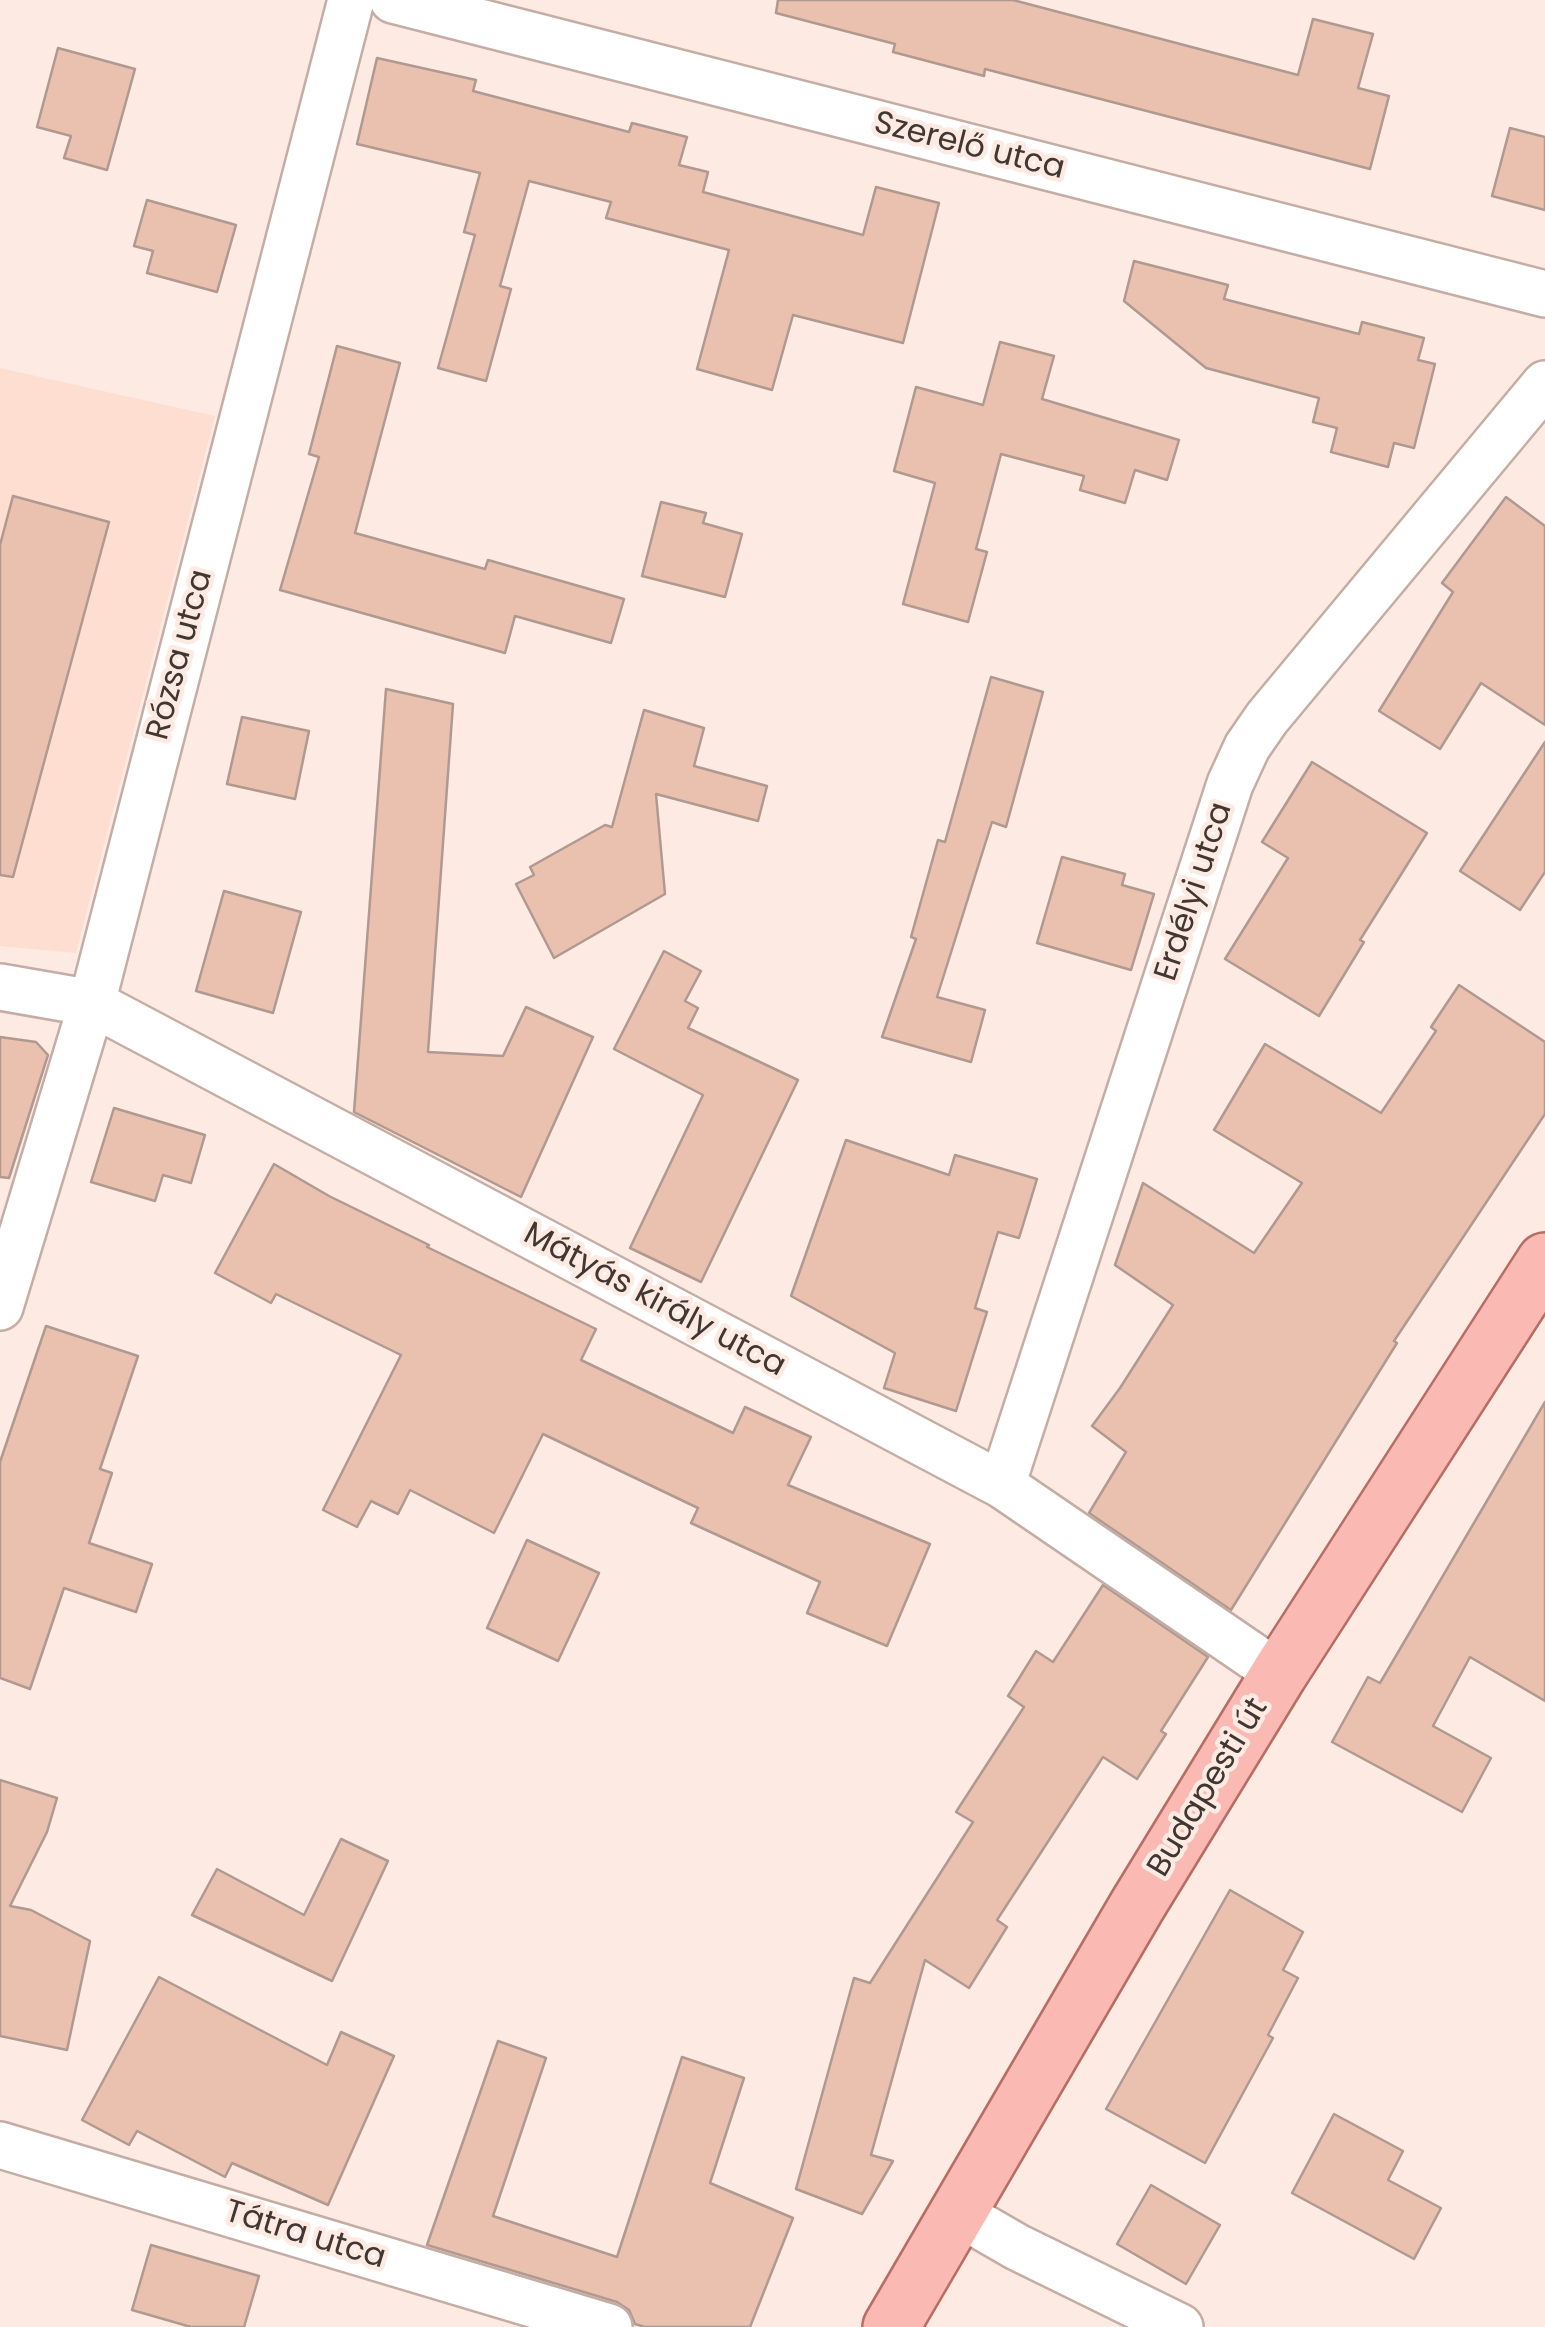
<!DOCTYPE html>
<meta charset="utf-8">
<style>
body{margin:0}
canvas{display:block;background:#fdeae2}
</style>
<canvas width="1545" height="2327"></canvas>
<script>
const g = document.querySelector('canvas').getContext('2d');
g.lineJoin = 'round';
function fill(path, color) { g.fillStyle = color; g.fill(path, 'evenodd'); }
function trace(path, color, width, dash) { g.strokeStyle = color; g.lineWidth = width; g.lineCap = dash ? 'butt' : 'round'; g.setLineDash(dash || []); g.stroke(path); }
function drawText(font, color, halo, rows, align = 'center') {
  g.font = font + ' Poppins,sans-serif'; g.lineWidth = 9; g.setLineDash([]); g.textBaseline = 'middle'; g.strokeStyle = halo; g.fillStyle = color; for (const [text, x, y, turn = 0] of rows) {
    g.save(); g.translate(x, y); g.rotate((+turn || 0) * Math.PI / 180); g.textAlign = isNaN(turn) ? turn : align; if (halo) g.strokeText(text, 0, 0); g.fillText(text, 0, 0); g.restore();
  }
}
const built = new Path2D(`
 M 0,368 L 215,416 L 76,953 L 0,946 Z`);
const building = new Path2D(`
 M 778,0 L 1013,0 L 1298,75 L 1313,19 L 1373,34 L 1358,88 L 1389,96 L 1370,169 L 985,69 L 984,76 L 893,52 L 895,44 L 776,13 Z
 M 58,48 L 135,69 L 107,170 L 64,158 L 71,136 L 37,127 Z
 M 377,58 L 476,80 L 473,91 L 629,132 L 632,123 L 687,137 L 679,165 L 708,172 L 703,192 L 863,235 L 876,187 L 939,203 L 903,343 L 793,315 L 772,390 L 697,369 L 729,250 L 606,218 L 611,202 L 529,181 L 500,286 L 511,289 L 486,381 L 438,368 L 475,235 L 464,232 L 480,173 L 357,144 Z
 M 1510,128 L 1545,137 L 1545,210 L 1492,196 Z
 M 147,200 L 236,225 L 217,292 L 147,273 L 153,251 L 134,246 Z
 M 1134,261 L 1228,285 L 1224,299 L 1359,334 L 1362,322 L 1424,338 L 1418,360 L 1435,364 L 1414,448 L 1394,443 L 1388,467 L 1331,452 L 1337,428 L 1313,422 L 1319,398 L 1206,368 L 1124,301 Z
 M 1000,342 L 1054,356 L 1042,399 L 1179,440 L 1167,480 L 1135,470 L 1125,503 L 1080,490 L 1084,476 L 1001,454 L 976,549 L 987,552 L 968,622 L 903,604 L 935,483 L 894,471 L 916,387 L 983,405 Z
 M 337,346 L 400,363 L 355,533 L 485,569 L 488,560 L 624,599 L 611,643 L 515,616 L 505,653 L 280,590 L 319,457 L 309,454 Z
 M 13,496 L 109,522 L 13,877 L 0,875 L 0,545 Z
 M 1506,497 L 1545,526 L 1545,725 L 1481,683 L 1440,749 L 1379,711 L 1453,592 L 1442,583 Z
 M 661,502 L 706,513 L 703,523 L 742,534 L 725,597 L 642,576 Z
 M 991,677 L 1043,692 L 1006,827 L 992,822 L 937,997 L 985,1010 L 971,1062 L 882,1037 L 916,939 L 911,937 L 938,840 L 945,842 Z
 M 386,689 L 453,704 L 428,1052 L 503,1056 L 526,1007 L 593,1037 L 521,1197 L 354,1112 Z
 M 644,710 L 704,728 L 694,766 L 767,786 L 758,821 L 656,794 L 665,894 L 554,958 L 516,884 L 534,875 L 530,867 L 605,825 L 612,827 Z
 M 242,717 L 309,731 L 295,799 L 227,784 Z
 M 1545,742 L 1545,872 L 1520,910 L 1460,871 Z
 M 1312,762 L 1427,833 L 1360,940 L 1364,942 L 1319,1016 L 1225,959 L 1288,858 L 1262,842 Z
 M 1062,857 L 1125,874 L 1122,885 L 1154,894 L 1131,970 L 1037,943 Z
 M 224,891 L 301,912 L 273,1013 L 196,991 Z
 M 664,951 L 701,971 L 685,1001 L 698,1008 L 688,1028 L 798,1080 L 701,1282 L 630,1248 L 703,1095 L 614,1049 Z
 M 1459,985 L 1545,1042 L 1545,1114 L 1394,1341 L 1397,1343 L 1231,1610 L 1089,1513 L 1126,1452 L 1092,1426 L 1120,1388 L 1173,1305 L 1115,1265 L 1143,1183 L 1254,1253 L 1302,1183 L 1214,1130 L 1265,1044 L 1381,1113 L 1436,1031 L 1431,1027 Z
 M 0,1037 L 36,1042 L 48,1055 L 9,1178 L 0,1177 Z
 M 114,1108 L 205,1135 L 191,1183 L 163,1175 L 155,1201 L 91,1182 Z
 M 846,1140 L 949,1175 L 955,1155 L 1037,1179 L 1019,1238 L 998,1232 L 975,1308 L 987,1312 L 956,1411 L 884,1388 L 895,1353 L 791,1296 Z
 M 274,1164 L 329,1196 L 429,1245 L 427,1247 L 596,1329 L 581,1360 L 733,1433 L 745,1407 L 811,1437 L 788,1485 L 930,1544 L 887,1646 L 807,1613 L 820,1582 L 691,1523 L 698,1508 L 543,1434 L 494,1533 L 410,1490 L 398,1514 L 371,1501 L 357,1527 L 323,1510 L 401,1355 L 276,1294 L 271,1303 L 215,1273 Z
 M 46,1326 L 138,1356 L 100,1469 L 112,1473 L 89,1543 L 152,1564 L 136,1612 L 64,1588 L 30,1689 L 0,1678 L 0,1462 Z
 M 1545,1402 L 1545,1701 L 1470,1657 L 1433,1726 L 1491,1758 L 1462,1812 L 1332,1742 L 1368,1677 L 1380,1683 Z
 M 527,1540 L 599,1573 L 558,1661 L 487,1628 Z
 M 1103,1585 L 1208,1657 L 1161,1731 L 1166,1734 L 1137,1779 L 1103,1757 L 997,1920 L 1007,1927 L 969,1988 L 925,1960 L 871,2155 L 893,2161 L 862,2214 L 796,2189 L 854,1978 L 870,1983 L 973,1822 L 956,1812 L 1024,1707 L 1008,1696 L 1036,1651 L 1053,1662 Z
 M 0,1780 L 57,1798 L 47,1832 L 10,1906 L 31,1910 L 90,1941 L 67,2050 L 0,2036 Z
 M 341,1839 L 388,1861 L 332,1981 L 192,1915 L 217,1869 L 304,1915 Z
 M 1230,1890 L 1303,1932 L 1283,1970 L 1298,1978 L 1268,2035 L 1273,2038 L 1205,2163 L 1106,2109 Z
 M 159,1977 L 327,2065 L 341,2032 L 394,2056 L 328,2205 L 232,2163 L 225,2177 L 137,2131 L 129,2145 L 82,2120 Z
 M 498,2041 L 546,2058 L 493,2216 L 617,2257 L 682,2057 L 744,2078 L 710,2183 L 793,2218 L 750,2327 L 645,2327 L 635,2324 L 629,2310 L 617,2302 L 427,2245 Z
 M 1334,2114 L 1403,2151 L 1388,2180 L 1441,2208 L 1414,2259 L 1292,2193 Z
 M 1151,2185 L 1220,2225 L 1186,2284 L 1117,2244 Z
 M 151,2245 L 259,2276 L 244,2327 L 191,2327 L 132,2310 Z`);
const minor = new Path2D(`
 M 393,0 L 1545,294
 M 0,987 L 92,1003 L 1002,1485 L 1279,1674
 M 0,1307 L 92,1003 L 351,0
 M 1002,1485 L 1230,784 L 1247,747 L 1267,718 L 1545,384
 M 0,2145 L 609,2327
 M 958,2213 L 1017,2247 L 1180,2327`);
const primary = new Path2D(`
 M 891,2327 L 1137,1906 L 1279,1674 L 1545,1261`);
const streetNames = [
 ["Szerelő utca",969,147,14],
 ["Rózsa utca",181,655,-75],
 ["Erdélyi utca",1195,892,-72],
 ["Mátyás király utca",654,1301,28],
 ["Budapesti út",1209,1788,-59],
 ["Tátra utca",305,2236,17]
];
fill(built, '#feded1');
fill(building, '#eac0af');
trace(building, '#af9990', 2.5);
trace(minor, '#c4ada4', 50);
trace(primary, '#b76d64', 60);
trace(minor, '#fff', 45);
trace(primary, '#fab9b2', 55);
drawText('32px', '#403632', '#fdeae2', streetNames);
</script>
